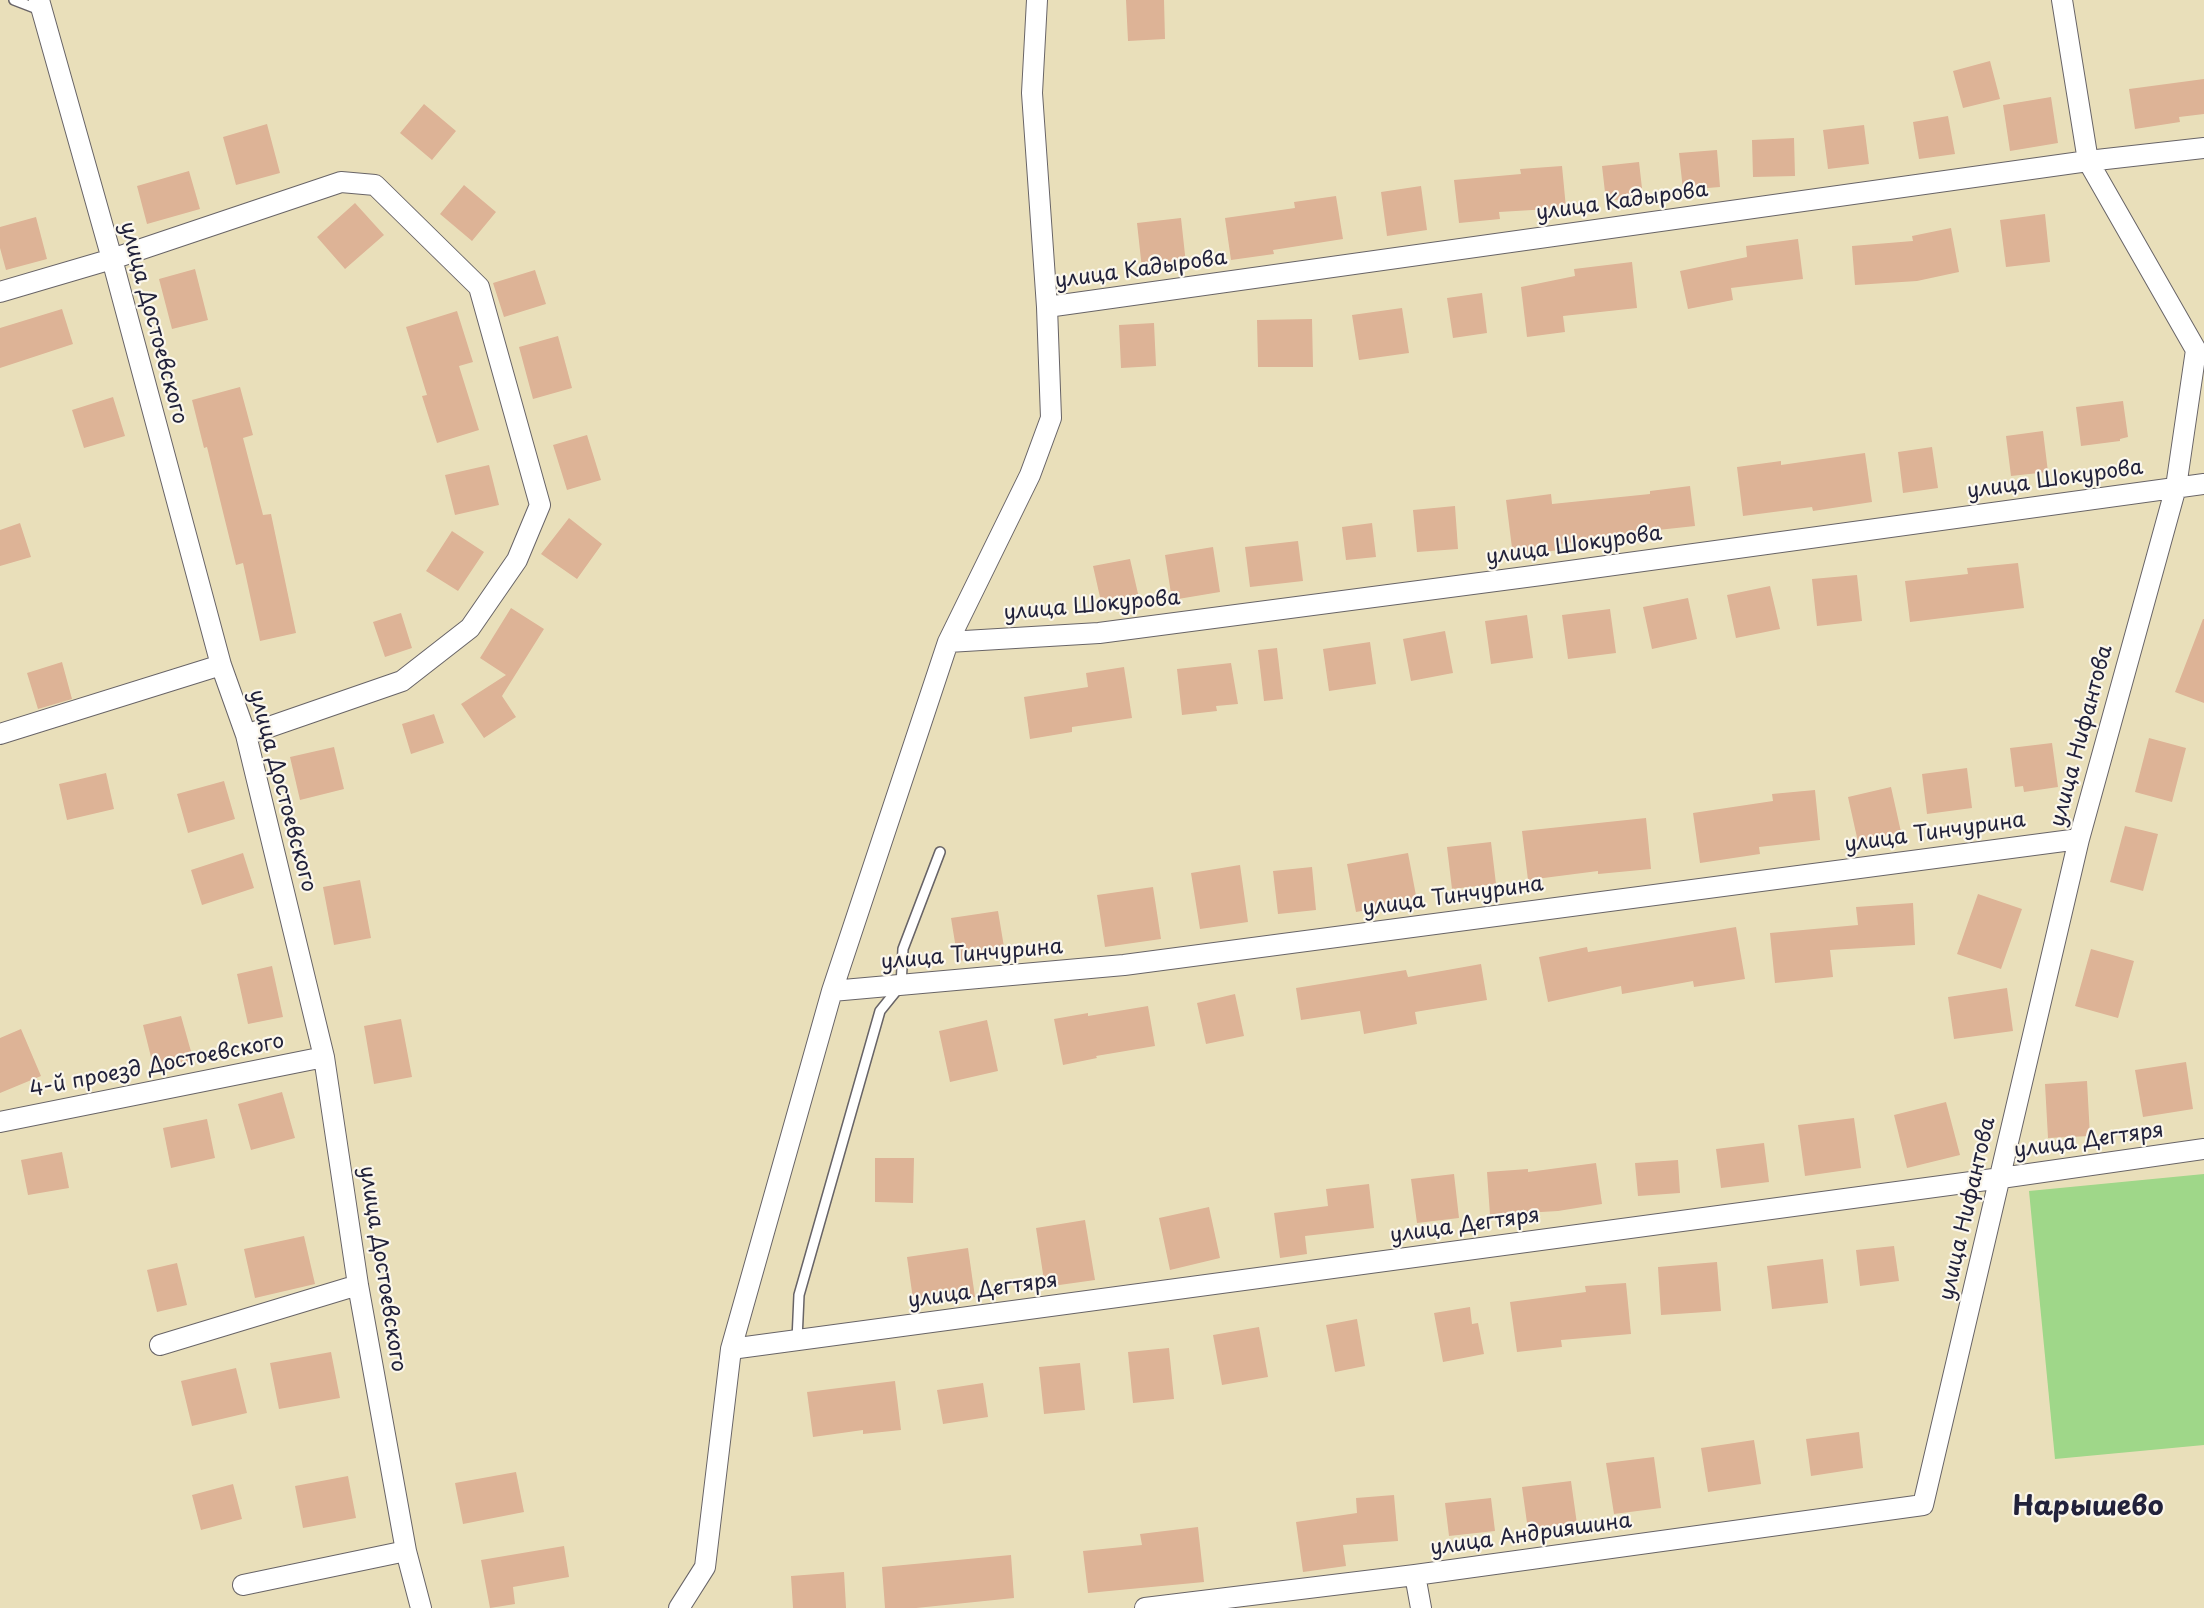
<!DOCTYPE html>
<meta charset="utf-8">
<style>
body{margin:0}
canvas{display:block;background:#e9dfba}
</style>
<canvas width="2204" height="1608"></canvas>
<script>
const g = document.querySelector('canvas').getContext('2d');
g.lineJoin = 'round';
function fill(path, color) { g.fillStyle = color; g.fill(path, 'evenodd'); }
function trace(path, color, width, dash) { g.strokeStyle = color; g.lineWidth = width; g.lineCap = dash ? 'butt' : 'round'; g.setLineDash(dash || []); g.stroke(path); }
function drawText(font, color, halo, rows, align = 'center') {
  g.font = font + ' "Playpen Sans",sans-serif'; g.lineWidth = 4.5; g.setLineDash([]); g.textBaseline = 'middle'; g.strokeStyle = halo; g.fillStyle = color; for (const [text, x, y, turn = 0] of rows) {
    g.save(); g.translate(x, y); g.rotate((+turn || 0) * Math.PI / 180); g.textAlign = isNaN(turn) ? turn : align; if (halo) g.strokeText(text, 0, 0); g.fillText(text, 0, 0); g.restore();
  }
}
const green = new Path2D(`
 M 2204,1174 L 2204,1445 L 2055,1459 L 2029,1191 Z`);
const building = new Path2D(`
 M 1126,0 L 1164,0 L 1165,39 L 1128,41 Z
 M 1990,61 L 2000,99 L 1963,108 L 1953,71 Z
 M 2204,79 L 2204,114 L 2179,117 L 2180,122 L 2135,129 L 2129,89 Z
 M 2051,97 L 2058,143 L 2010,151 L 2003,105 Z
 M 424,104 L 456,131 L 432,160 L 400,133 Z
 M 1948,116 L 1955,154 L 1919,159 L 1913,122 Z
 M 267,124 L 280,173 L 236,185 L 223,137 Z
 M 1864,125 L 1869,164 L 1828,169 L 1823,130 Z
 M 1794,138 L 1795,176 L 1753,177 L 1752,140 Z
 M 1717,150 L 1720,187 L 1683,190 L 1679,153 Z
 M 1639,162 L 1643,197 L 1606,201 L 1602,166 Z
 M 1562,166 L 1566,208 L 1499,212 L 1500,219 L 1459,223 L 1454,180 L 1521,174 L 1520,169 Z
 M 189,171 L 200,209 L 147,224 L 137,186 Z
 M 464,185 L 496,212 L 472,241 L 440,214 Z
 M 1421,186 L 1427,230 L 1387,236 L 1381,192 Z
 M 1336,196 L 1343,239 L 1273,250 L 1274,254 L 1231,260 L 1225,218 L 1295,208 L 1294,202 Z
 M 355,203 L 384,235 L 345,269 L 317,237 Z
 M 2045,214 L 2050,262 L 2006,267 L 2000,220 Z
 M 36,217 L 47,259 L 6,270 L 0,248 L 0,227 Z
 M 1181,218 L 1186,264 L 1142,269 L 1137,223 Z
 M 1951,228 L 1959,272 L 1917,281 L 1855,285 L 1852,246 L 1913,241 L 1912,236 Z
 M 1798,239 L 1803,279 L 1731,288 L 1733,300 L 1688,309 L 1680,271 L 1747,257 L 1746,246 Z
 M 1632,262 L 1637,308 L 1563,316 L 1565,332 L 1527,337 L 1521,287 L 1575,276 L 1574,269 Z
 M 195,269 L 208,320 L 172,329 L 159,279 Z
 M 535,270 L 546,304 L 504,317 L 493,283 Z
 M 1482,293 L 1487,333 L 1453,338 L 1447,298 Z
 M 1402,308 L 1409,353 L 1359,360 L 1352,315 Z
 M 62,309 L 73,344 L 0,368 L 0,328 Z
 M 457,311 L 473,362 L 459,366 L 479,430 L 437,443 L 422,396 L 427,395 L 406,327 Z
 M 1312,319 L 1313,367 L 1258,367 L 1257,320 Z
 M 1154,323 L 1156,366 L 1121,368 L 1119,325 Z
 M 558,336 L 572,388 L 533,399 L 519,347 Z
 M 240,387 L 253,435 L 243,438 L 263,515 L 271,514 L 296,633 L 260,641 L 243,563 L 236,565 L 207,447 L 204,448 L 192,400 Z
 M 113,397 L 125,436 L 84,448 L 72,410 Z
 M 2123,401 L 2128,437 L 2120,439 L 2120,441 L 2081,446 L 2076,407 Z
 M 2043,431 L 2048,472 L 2011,476 L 2006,436 Z
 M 587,435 L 601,480 L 567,490 L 553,445 Z
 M 1932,447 L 1938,488 L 1903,493 L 1898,452 Z
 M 1865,453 L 1872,502 L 1813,511 L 1812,507 L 1743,516 L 1737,467 L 1781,461 L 1781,465 Z
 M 489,465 L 499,505 L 455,515 L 445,475 Z
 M 1690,486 L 1695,526 L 1630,533 L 1630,536 L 1558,544 L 1559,550 L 1513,556 L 1506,500 L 1551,494 L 1552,504 L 1650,494 L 1650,491 Z
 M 1455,506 L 1458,549 L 1417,552 L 1413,510 Z
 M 569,518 L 602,544 L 577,579 L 541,554 Z
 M 20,523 L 31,557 L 0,566 L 0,530 Z
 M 1372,523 L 1376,557 L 1346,560 L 1342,527 Z
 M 452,531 L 484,552 L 458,591 L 426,571 Z
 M 1298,541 L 1303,581 L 1250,587 L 1245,547 Z
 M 1213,547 L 1220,592 L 1172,600 L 1165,555 Z
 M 1130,559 L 1139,598 L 1102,606 L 1093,566 Z
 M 2018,563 L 2024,608 L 1910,622 L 1905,581 L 1968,574 L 1967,568 Z
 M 1857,575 L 1862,621 L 1817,626 L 1812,579 Z
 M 1770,586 L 1780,629 L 1736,638 L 1727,595 Z
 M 1688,598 L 1697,639 L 1652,649 L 1643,607 Z
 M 511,608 L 544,629 L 502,696 L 516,717 L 484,738 L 461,704 L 506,675 L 480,658 Z
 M 1610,609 L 1616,653 L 1568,659 L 1562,615 Z
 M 401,613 L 412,648 L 385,657 L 373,622 Z
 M 1527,615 L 1533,658 L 1491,664 L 1485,621 Z
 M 2203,619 L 2204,619 L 2204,703 L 2175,692 Z
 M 1445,631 L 1453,673 L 1411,681 L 1403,639 Z
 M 1370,642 L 1376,684 L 1329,691 L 1323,649 Z
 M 1277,648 L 1283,699 L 1264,701 L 1258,650 Z
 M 62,662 L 72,699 L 38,709 L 27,673 Z
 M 1231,663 L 1238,704 L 1216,706 L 1217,711 L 1182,715 L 1177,669 Z
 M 1124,667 L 1132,718 L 1072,727 L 1072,732 L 1030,739 L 1024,697 L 1088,687 L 1086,673 Z
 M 434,714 L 444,743 L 411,754 L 402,724 Z
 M 2149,738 L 2186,748 L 2172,802 L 2135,792 Z
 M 2052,743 L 2058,787 L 2024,792 L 2023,786 L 2015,787 L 2010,748 Z
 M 334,747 L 344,789 L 300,800 L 290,757 Z
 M 1967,768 L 1972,808 L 1927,814 L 1922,774 Z
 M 106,773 L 114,809 L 67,820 L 59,784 Z
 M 224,781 L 235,819 L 188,833 L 177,794 Z
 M 1891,787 L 1901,832 L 1858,842 L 1848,797 Z
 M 1815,790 L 1820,840 L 1759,847 L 1760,854 L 1700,863 L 1693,813 L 1773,801 L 1772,794 Z
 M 1646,818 L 1651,869 L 1598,874 L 1598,871 L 1528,880 L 1522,831 Z
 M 2125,826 L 2158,834 L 2143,891 L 2110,882 Z
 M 1491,842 L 1496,884 L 1452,889 L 1447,847 Z
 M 243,853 L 254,888 L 202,905 L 191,870 Z
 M 1408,853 L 1417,901 L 1356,912 L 1347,864 Z
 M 1240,865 L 1248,922 L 1200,929 L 1191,873 Z
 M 1312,867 L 1316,910 L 1278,914 L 1273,871 Z
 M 360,880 L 371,938 L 334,945 L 323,887 Z
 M 1153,887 L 1161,939 L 1105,947 L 1097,895 Z
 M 1978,894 L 2022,909 L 2001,969 L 1957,954 Z
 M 1913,903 L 1915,945 L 1830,950 L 1833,977 L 1775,983 L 1770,933 L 1858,925 L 1856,907 Z
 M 998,911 L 1005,953 L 958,961 L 951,918 Z
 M 1736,927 L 1745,979 L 1694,987 L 1693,981 L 1622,994 L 1621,986 L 1548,1002 L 1539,957 L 1587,947 L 1588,952 Z
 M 2091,949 L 2134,961 L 2118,1018 L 2075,1006 Z
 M 1481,964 L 1487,1000 L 1415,1012 L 1417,1024 L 1364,1034 L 1360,1011 L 1301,1020 L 1296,988 L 1406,970 L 1408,977 Z
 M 272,966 L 283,1017 L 248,1024 L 237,974 Z
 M 2007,988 L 2013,1031 L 1954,1039 L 1948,997 Z
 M 1235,994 L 1244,1036 L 1206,1044 L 1197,1003 Z
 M 1148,1006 L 1155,1046 L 1096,1056 L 1097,1058 L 1063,1065 L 1054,1019 L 1088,1013 L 1088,1016 Z
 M 181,1016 L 194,1062 L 155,1073 L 143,1025 Z
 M 401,1019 L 412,1077 L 374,1084 L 364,1026 Z
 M 987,1020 L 998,1071 L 950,1082 L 939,1031 Z
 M 21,1029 L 41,1076 L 0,1093 L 0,1038 Z
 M 2186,1062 L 2193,1109 L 2143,1117 L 2135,1070 Z
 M 2087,1081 L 2090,1136 L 2048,1138 L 2045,1084 Z
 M 282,1092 L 295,1138 L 251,1150 L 238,1104 Z
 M 1946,1102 L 1960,1155 L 1907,1168 L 1894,1115 Z
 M 1854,1118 L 1861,1168 L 1805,1176 L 1798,1125 Z
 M 207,1119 L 215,1158 L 171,1168 L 163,1128 Z
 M 1764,1143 L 1769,1182 L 1721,1188 L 1716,1149 Z
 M 62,1152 L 69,1188 L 28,1195 L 21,1160 Z
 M 875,1158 L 914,1158 L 913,1203 L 875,1202 Z
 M 1678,1160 L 1680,1193 L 1638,1196 L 1635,1163 Z
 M 1596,1163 L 1602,1204 L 1558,1211 L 1490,1215 L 1487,1172 L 1528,1169 L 1528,1172 Z
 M 1454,1174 L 1459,1218 L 1417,1223 L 1411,1179 Z
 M 1369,1184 L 1374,1228 L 1305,1236 L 1307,1254 L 1280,1258 L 1274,1213 L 1328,1206 L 1326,1189 Z
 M 1209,1207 L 1220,1258 L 1170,1270 L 1159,1218 Z
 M 1085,1220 L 1095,1280 L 1045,1287 L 1036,1228 Z
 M 304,1236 L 315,1284 L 255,1298 L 244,1249 Z
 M 1894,1246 L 1899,1281 L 1860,1286 L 1856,1250 Z
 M 968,1248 L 975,1297 L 914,1306 L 907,1257 Z
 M 1823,1259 L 1828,1303 L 1772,1309 L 1767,1266 Z
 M 1717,1262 L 1721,1311 L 1661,1315 L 1658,1267 Z
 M 177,1263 L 187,1305 L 157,1312 L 147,1270 Z
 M 1626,1283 L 1631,1334 L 1561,1340 L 1562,1347 L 1517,1352 L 1510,1302 L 1586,1292 L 1585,1286 Z
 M 1470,1307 L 1472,1324 L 1478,1323 L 1484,1354 L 1443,1362 L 1434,1313 Z
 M 1357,1319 L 1365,1366 L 1335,1372 L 1326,1325 Z
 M 1259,1327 L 1268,1377 L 1222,1385 L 1213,1335 Z
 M 1169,1348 L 1174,1399 L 1133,1403 L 1128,1352 Z
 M 331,1352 L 340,1398 L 279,1409 L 270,1363 Z
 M 1080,1363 L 1085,1410 L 1044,1414 L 1039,1367 Z
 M 236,1368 L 247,1413 L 192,1426 L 181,1381 Z
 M 895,1381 L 901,1430 L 863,1434 L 863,1430 L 813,1437 L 807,1392 Z
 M 983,1383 L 988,1417 L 943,1424 L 937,1390 Z
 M 1859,1432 L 1863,1468 L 1811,1476 L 1806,1439 Z
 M 1754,1440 L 1761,1484 L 1708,1492 L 1701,1448 Z
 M 1654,1457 L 1661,1508 L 1614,1514 L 1606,1463 Z
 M 516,1472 L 524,1512 L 463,1524 L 455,1483 Z
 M 348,1476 L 356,1518 L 303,1528 L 295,1486 Z
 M 1571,1481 L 1577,1524 L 1528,1530 L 1522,1487 Z
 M 233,1484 L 242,1519 L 201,1530 L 192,1495 Z
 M 1394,1495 L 1398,1541 L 1343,1545 L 1346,1566 L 1303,1572 L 1296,1522 L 1357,1513 L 1356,1498 Z
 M 1491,1498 L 1495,1531 L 1449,1536 L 1445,1503 Z
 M 1198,1527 L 1204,1582 L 1088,1593 L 1083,1551 L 1142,1545 L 1140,1534 Z
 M 564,1546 L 569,1577 L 513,1587 L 515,1604 L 490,1608 L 481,1560 Z
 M 1011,1555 L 1014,1598 L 916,1608 L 885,1608 L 882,1567 Z
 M 844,1572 L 846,1608 L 793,1608 L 791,1576 Z`);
const service = new Path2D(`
 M 14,0 L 40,10
 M 797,1340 L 799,1295 L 880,1011 L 901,985 L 903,949 L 940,852`);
const minor = new Path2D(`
 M 39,0 L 112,259 L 221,665 L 246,735 L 324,1057 L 358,1285 L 406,1551 L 421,1608
 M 0,292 L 112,259 L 341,182 L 375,185 L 479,287 L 540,505 L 517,560 L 470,628 L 402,681 L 246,735
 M 1047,307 L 2088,161 L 2204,148
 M 948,642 L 1099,633 L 1541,575 L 2204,484
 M 0,734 L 221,665
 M 832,991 L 1124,965 L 2079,839
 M 0,1122 L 324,1057
 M 160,1345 L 358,1285
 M 731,1349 L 2001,1178 L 2204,1149
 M 1415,1575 L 1421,1608
 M 243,1585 L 406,1551
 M 679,1608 L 705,1567 L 731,1349 L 832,991 L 948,642 L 1030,475 L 1051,418 L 1047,307 L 1032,93 L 1037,0
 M 1145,1608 L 1415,1575 L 1923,1505 L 2079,839 L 2176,487 L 2196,350 L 2088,161 L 2062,0`);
const streetNames = [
 ["улица Кадырова",1622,202,-8],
 ["улица Кадырова",1141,270,-8],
 ["улица Достоевского",153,323,75],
 ["улица Шокурова",2055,480,-8],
 ["улица Шокурова",1574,546,-8],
 ["улица Шокурова",1092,606,-5],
 ["улица Нифантова",2082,736,-75],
 ["улица Достоевского",282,791,75],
 ["улица Тинчурина",1935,833,-8],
 ["улица Тинчурина",1453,897,-8],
 ["улица Тинчурина",972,955,-5],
 ["4-й проезд Достоевского",157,1066,-11],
 ["улица Дегтяря",2089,1141,-8],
 ["улица Нифантова",1968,1209,-77],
 ["улица Дегтяря",1465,1226,-8],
 ["улица Достоевского",382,1269,81],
 ["улица Дегтяря",983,1291,-8],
 ["улица Андрияшина",1531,1535,-8]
];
const districtNames = [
 ["Нарышево",2088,1508]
];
fill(green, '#9fd789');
fill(building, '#ddb396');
trace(service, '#686467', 12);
trace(minor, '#686467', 22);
trace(service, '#fff', 9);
trace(minor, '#fff', 20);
drawText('21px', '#22223b', '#fbf7ec', streetNames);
drawText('bold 27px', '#22223b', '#fbf7ec', districtNames);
</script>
